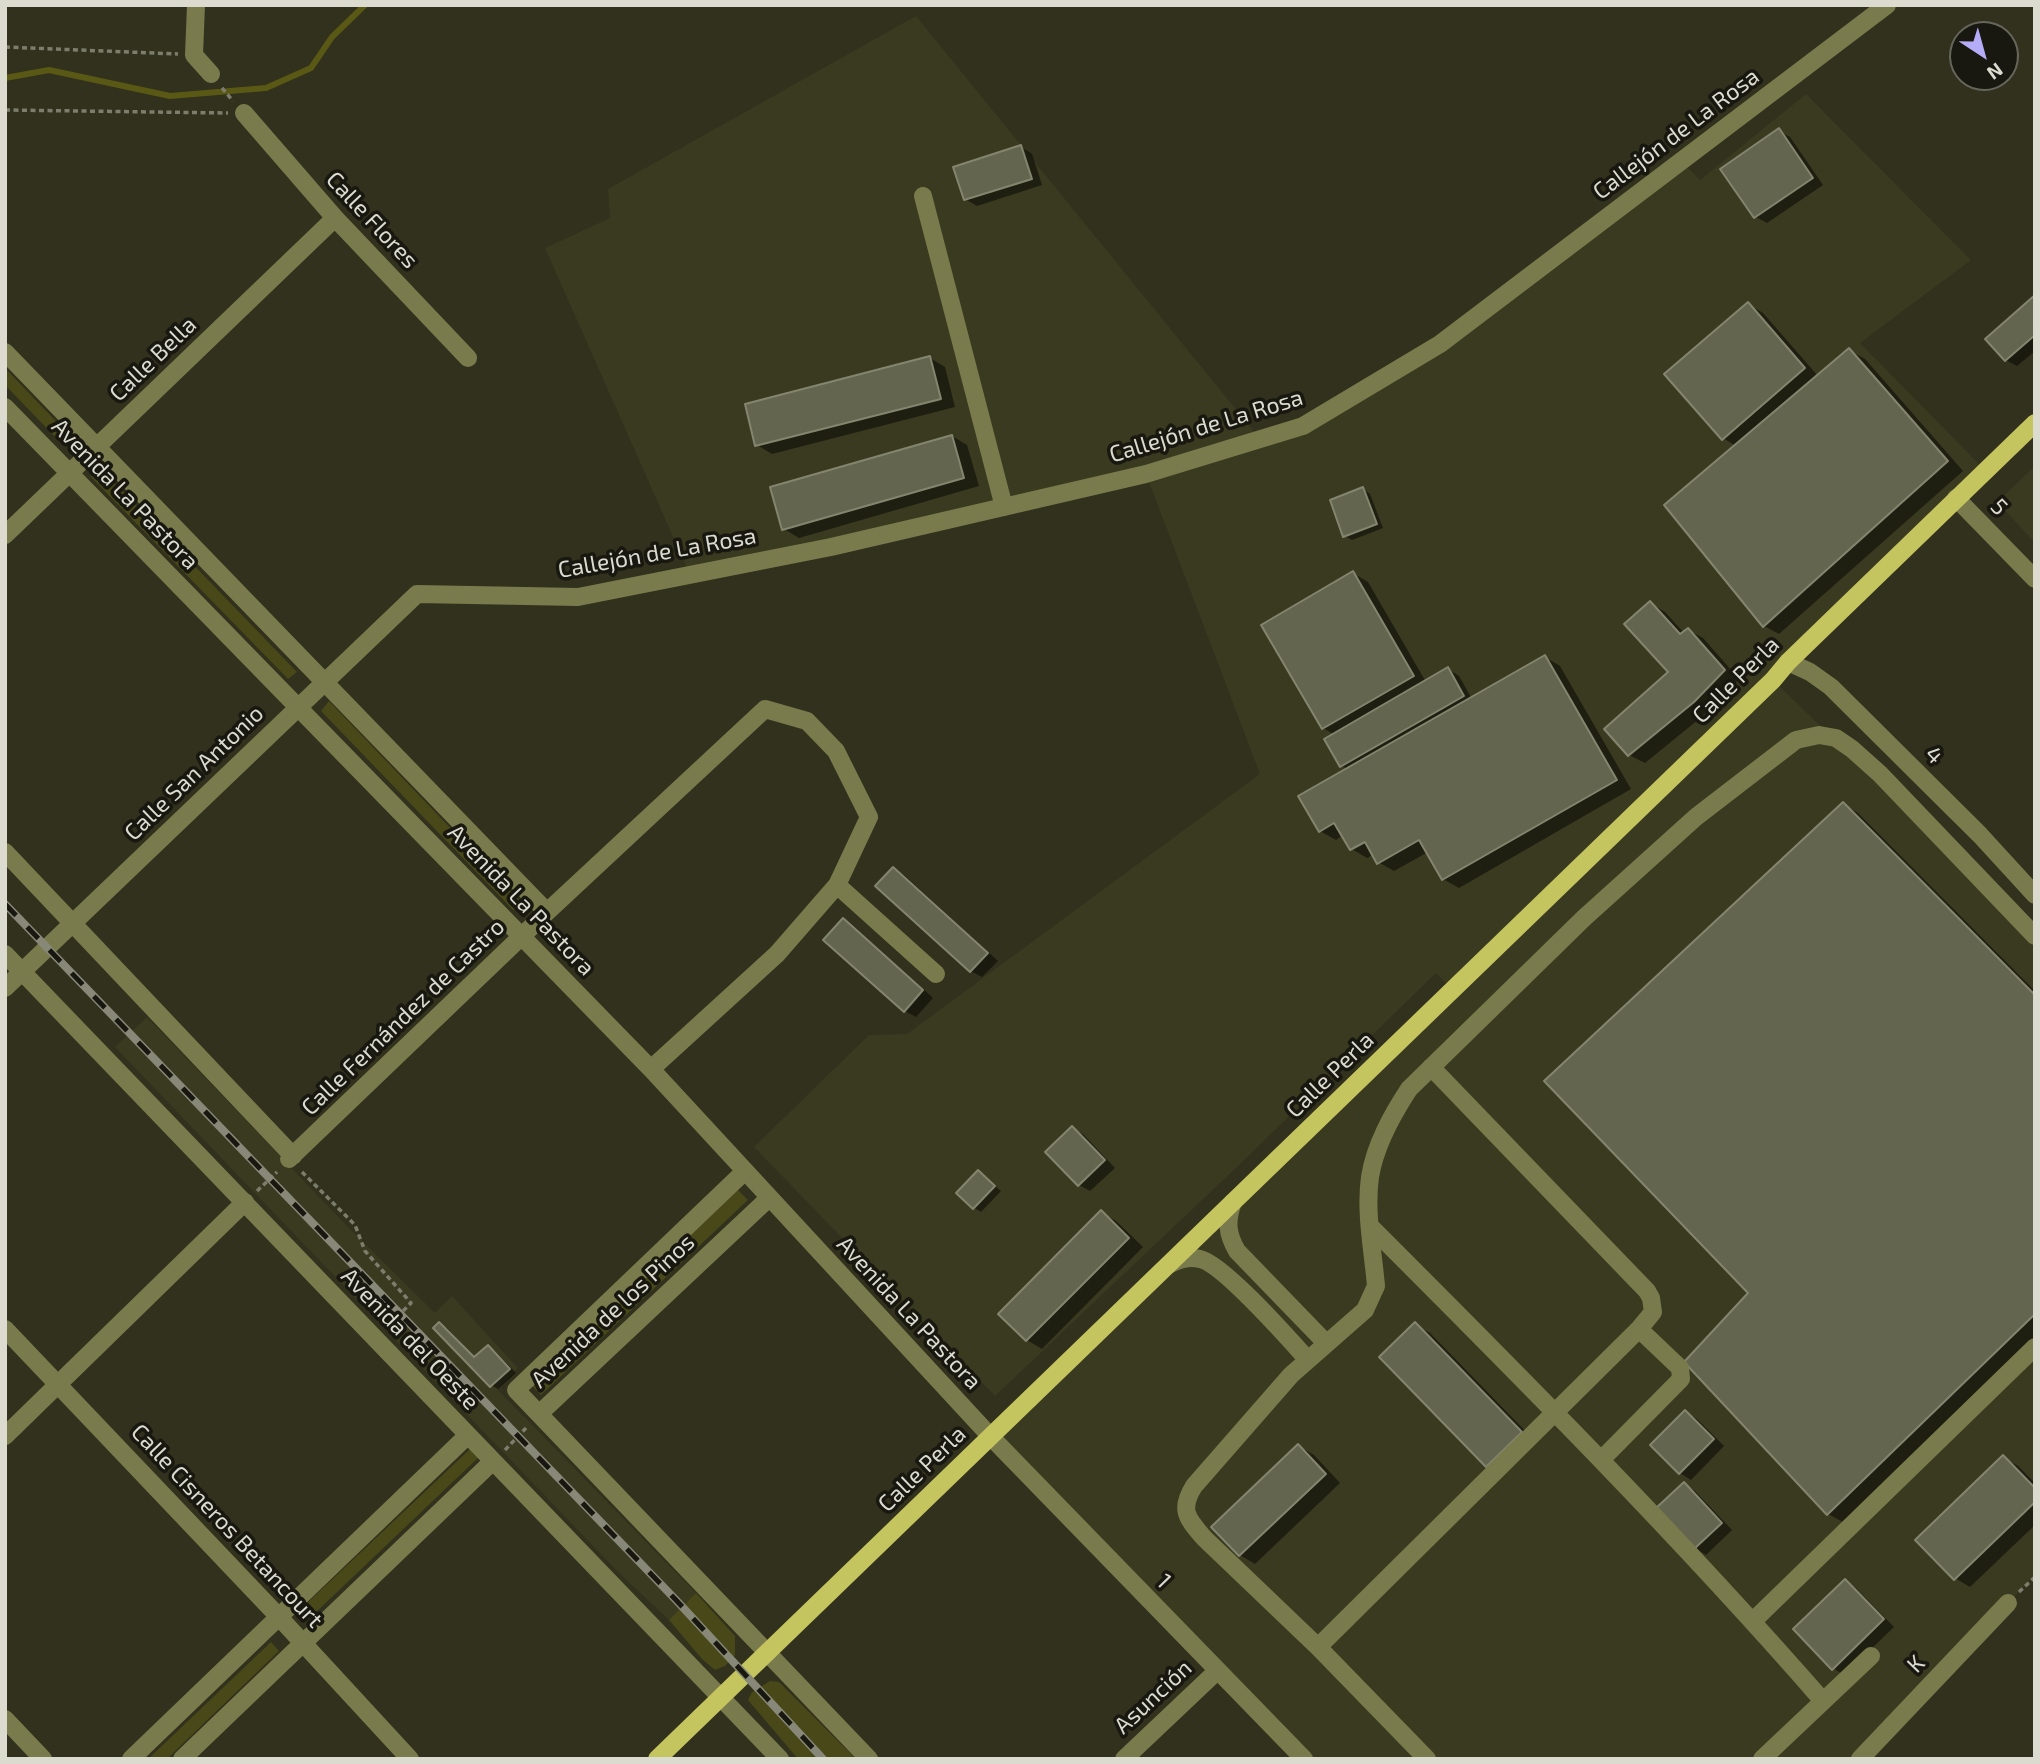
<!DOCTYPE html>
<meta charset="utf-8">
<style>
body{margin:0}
#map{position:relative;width:2040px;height:1764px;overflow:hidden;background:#31311d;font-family:"Exo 2",sans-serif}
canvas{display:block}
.frame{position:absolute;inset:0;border:7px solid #dbdbcf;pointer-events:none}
.north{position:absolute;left:1949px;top:21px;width:70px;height:70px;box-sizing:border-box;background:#181810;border:2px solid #66665c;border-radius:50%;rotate:144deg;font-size:19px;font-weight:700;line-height:28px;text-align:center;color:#dbdbcf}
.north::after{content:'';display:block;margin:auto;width:24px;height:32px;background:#b5acf8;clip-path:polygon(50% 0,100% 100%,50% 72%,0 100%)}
</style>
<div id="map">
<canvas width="2040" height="1764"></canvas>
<div class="frame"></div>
<div class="north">N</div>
</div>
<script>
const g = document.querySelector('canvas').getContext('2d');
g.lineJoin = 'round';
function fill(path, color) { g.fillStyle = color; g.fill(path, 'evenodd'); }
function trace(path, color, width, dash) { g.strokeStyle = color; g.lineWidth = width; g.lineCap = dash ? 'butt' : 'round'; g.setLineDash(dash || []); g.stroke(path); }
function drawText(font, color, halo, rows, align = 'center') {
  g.font = font + ' "Exo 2",sans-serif'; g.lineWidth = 7; g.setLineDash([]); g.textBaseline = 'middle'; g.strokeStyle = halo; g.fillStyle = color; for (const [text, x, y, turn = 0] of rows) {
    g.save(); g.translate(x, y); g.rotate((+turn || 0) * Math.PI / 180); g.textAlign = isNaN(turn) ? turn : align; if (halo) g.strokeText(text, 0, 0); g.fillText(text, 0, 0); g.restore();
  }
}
const built = new Path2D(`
 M 916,16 L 1260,439 L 1440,344 L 1681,161 L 1700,180 L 1806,94 L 1971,260 L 1860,343 L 1985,470 L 1773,680 L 2035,934 L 2035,1575 L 1860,1759 L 1304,1759 L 991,1437 L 1453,990 L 1436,973 L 1237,1167 L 995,1396 L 754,1147 L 869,1035 L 907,1034 L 1260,774 L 1146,474 L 690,575 L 545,248 L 610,218 L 608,189 Z
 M 2035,466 L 2035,543 L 1997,502 Z
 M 147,1017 L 349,1228 L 435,1313 L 452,1296 L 518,1368 L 497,1389 L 696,1593 L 669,1620 L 617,1571 L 115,1047 Z`);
const green = new Path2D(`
 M 5,368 L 72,438 L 63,445 L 5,385 Z
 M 99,467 L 297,672 L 288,679 L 90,476 Z
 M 329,701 L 523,904 L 513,910 L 321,711 Z
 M 738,1190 L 748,1200 L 541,1395 L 532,1386 Z
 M 470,1449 L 478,1458 L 313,1615 L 304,1606 Z
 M 696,1593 L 735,1636 L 735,1655 L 725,1666 L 715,1670 L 702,1659 L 669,1620 Z
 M 271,1642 L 279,1651 L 167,1759 L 148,1759 Z
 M 770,1681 L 779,1682 L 856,1759 L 798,1759 L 748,1700 L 752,1692 Z`);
const shadow = new Path2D(`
 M 1779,131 L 1790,137 L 1823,185 L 1767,223 L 1756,217 Z
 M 1021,147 L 1032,154 L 1042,185 L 977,206 L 965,199 Z
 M 2035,297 L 2035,351 L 2017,366 L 2006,360 Z
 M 1748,304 L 1763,313 L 1818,376 L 1849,350 L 1865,359 L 1963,471 L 1779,634 L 1764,626 L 1736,446 L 1723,438 Z
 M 930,358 L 945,367 L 955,407 L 772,454 L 757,445 Z
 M 952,436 L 967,445 L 979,486 L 799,538 L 784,529 Z
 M 1363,489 L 1370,494 L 1383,528 L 1352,540 L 1345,536 Z
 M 1353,573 L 1368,582 L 1426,682 L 1448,669 L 1459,676 L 1472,699 L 1545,657 L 1560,666 L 1631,789 L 1459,888 L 1443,879 L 1428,852 L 1394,871 L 1378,862 L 1374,854 L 1367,858 L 1352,849 L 1343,835 L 1336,840 L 1320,831 L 1349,770 L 1342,766 L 1335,735 L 1323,728 Z
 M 1650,603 L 1665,612 L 1684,633 L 1688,630 L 1703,638 L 1739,679 L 1710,710 L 1645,763 L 1629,755 L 1670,672 Z
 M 1843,804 L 1858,813 L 2035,991 L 2035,1337 L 1843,1522 L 1828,1514 L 1750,1293 Z
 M 893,869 L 904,875 L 998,961 L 982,977 L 971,971 L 878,886 Z
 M 843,920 L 854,927 L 933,998 L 916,1017 L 905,1011 Z
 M 1073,1128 L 1084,1135 L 1115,1168 L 1090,1191 L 1079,1185 Z
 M 978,1172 L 1001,1191 L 981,1212 L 974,1208 Z
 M 1101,1212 L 1116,1221 L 1143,1247 L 1042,1349 L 1027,1340 L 1000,1314 Z
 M 439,1324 L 447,1328 L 475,1358 L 488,1347 L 495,1351 L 516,1373 L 498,1389 L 491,1385 Z
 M 1415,1325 L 1430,1333 L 1536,1442 L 1502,1474 L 1487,1465 Z
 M 1685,1412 L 1697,1419 L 1724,1446 L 1691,1480 L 1680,1473 Z
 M 1299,1446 L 1314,1455 L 1340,1483 L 1255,1564 L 1240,1555 Z
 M 2003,1457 L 2018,1466 L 2035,1483 L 2035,1525 L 1970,1587 L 1955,1578 Z
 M 1684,1484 L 1695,1491 L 1732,1530 L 1706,1555 L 1695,1548 Z
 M 1845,1581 L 1856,1588 L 1894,1627 L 1844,1675 L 1833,1668 Z`);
const stream = new Path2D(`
 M 5,78 L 49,70 L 170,96 L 266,88 L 311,68 L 332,37 L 365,5`);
const building = new Path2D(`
 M 1779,128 L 1813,178 L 1754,218 L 1720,169 Z
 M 1021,145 L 1032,179 L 964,200 L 953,167 Z
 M 2035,295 L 2035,335 L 2005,361 L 1985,339 Z
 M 1748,302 L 1805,368 L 1722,440 L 1664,374 Z
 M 1849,348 L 1948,461 L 1763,627 L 1664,505 Z
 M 930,356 L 941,399 L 755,446 L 745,404 Z
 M 952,435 L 964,478 L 782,530 L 770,487 Z
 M 1363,487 L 1377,524 L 1343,537 L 1330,500 Z
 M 1353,571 L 1414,676 L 1322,729 L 1261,625 Z
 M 1650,601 L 1680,634 L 1688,628 L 1725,670 L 1694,702 L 1628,756 L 1604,729 L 1668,672 L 1624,624 Z
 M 1545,655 L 1617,780 L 1442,880 L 1419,840 L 1377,864 L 1365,842 L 1350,850 L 1334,823 L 1319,832 L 1298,796 Z
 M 1448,667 L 1464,696 L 1340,767 L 1324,739 Z
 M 1843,802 L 2035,995 L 2035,1314 L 1827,1515 L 1684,1362 L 1748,1293 L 1544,1081 Z
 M 893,867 L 988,953 L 970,972 L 875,886 Z
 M 843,918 L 923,990 L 904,1012 L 823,940 Z
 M 1072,1126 L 1105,1160 L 1078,1186 L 1045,1152 Z
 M 978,1170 L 995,1186 L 973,1209 L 956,1193 Z
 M 1101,1210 L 1129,1238 L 1026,1341 L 998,1314 Z
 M 439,1322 L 474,1357 L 488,1345 L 510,1369 L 490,1387 L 433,1328 Z
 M 1415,1322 L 1522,1432 L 1486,1467 L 1379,1357 Z
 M 1685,1410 L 1714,1439 L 1679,1474 L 1650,1445 Z
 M 1298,1444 L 1326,1474 L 1239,1556 L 1211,1527 Z
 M 2003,1455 L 2035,1488 L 2035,1502 L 1954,1580 L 1915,1540 Z
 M 1684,1482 L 1722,1523 L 1694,1549 L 1655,1509 Z
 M 1845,1579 L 1884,1619 L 1832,1670 L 1793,1629 Z`);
const path = new Path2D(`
 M 5,47 L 178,54
 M 222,88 L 233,101
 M 5,110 L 228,113
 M 302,1172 L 355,1225 L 365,1251 L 411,1303 L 387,1327
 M 257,1191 L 277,1172
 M 505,1450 L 526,1428
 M 2019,1592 L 2035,1577`);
const minor = new Path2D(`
 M 196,5 L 194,55 L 211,74
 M 244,113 L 335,218 L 468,358
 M 923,196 L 1004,507
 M 5,352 L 547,912
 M 5,407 L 651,1069 L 991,1437 L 1304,1759
 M 1956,498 L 2035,579
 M 5,535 L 335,218
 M 1788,662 L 1810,672 L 1831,687 L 1980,835 L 2035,895
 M 5,852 L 293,1156
 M 837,885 L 936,974
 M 5,954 L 780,1759
 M 5,988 L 417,594 L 578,597 L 831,547 L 1146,474 L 1303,426 L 1440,344 L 1887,5
 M 289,1159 L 547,912 L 765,709 L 807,721 L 836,751 L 869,817 L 837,885 L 777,954 L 651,1069
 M 745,1171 L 516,1390 L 869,1759
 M 1233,1202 C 1226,1221 1227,1234 1237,1251 L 1326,1343
 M 1371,1227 C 1525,1381 1679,1536 1823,1701
 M 1168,1265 C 1178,1260 1188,1256 1200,1259 C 1223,1264 1289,1339 1308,1360
 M 5,1329 L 279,1617 L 410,1759
 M 539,1414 L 769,1198
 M 5,1436 L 245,1202
 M 1601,1460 L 1681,1379 L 1680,1368 L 1639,1329
 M 1753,1621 L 2035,1347
 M 1318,1647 L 1639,1329 L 1653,1312 L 1651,1298 L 1647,1291 L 1431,1067
 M 5,1719 L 43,1759
 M 131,1759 L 468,1435
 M 182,1759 L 493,1461
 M 1124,1759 L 1217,1671
 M 1427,1759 L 1318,1647 L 1204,1538 C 1187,1518 1179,1510 1194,1486 L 1291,1375 L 1365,1310 L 1376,1286 C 1373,1251 1365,1212 1370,1177 C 1375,1145 1392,1115 1409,1089 L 1584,918 L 1696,817 L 1796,740 L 1819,735 L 1836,738 L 1852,749 L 1880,774 L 2035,936
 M 1762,1759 L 1871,1656
 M 1860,1759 L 2008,1603`);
const major = new Path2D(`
 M 657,1759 L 1773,680 L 1788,662 L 2035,423`);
const rail = new Path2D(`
 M 5,904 L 676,1600 L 823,1759`);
const streetNames = [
 ["Callejón de La Rosa",1676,134,-37],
 ["Calle Flores",372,220,47],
 ["Calle Bella",153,359,-44],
 ["Callejón de La Rosa",1206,426,-17],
 ["Avenida La Pastora",125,494,46],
 ["5",1999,507,46],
 ["Callejón de La Rosa",657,553,-10],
 ["Calle Perla",1736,680,-45],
 ["4",1934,755,45],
 ["Calle San Antonio",194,773,-44],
 ["Avenida La Pastora",521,900,46],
 ["Calle Fernández de Castro",403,1017,-44],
 ["Calle Perla",1330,1075,-44],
 ["Avenida de los Pinos",613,1311,-43],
 ["Avenida La Pastora",909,1313,47],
 ["Avenida del Oeste",410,1339,46],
 ["Calle Perla",922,1469,-44],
 ["Calle Cisneros Betancourt",227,1526,47],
 ["1",1164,1581,46],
 ["K",1916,1664,-46],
 ["Asunción",1153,1697,-43]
];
fill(built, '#3a3a20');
fill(green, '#484818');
fill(shadow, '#0007');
trace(stream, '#595814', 6);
fill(building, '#64654f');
trace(building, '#84856e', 2);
trace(path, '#7d7d6d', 3.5, [5, 3.5]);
trace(minor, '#7a7b4c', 18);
trace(major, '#c5c560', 18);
trace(rail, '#888878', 8);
trace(rail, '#181810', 5, [16]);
drawText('23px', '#dbdbcf', '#181810', streetNames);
</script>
